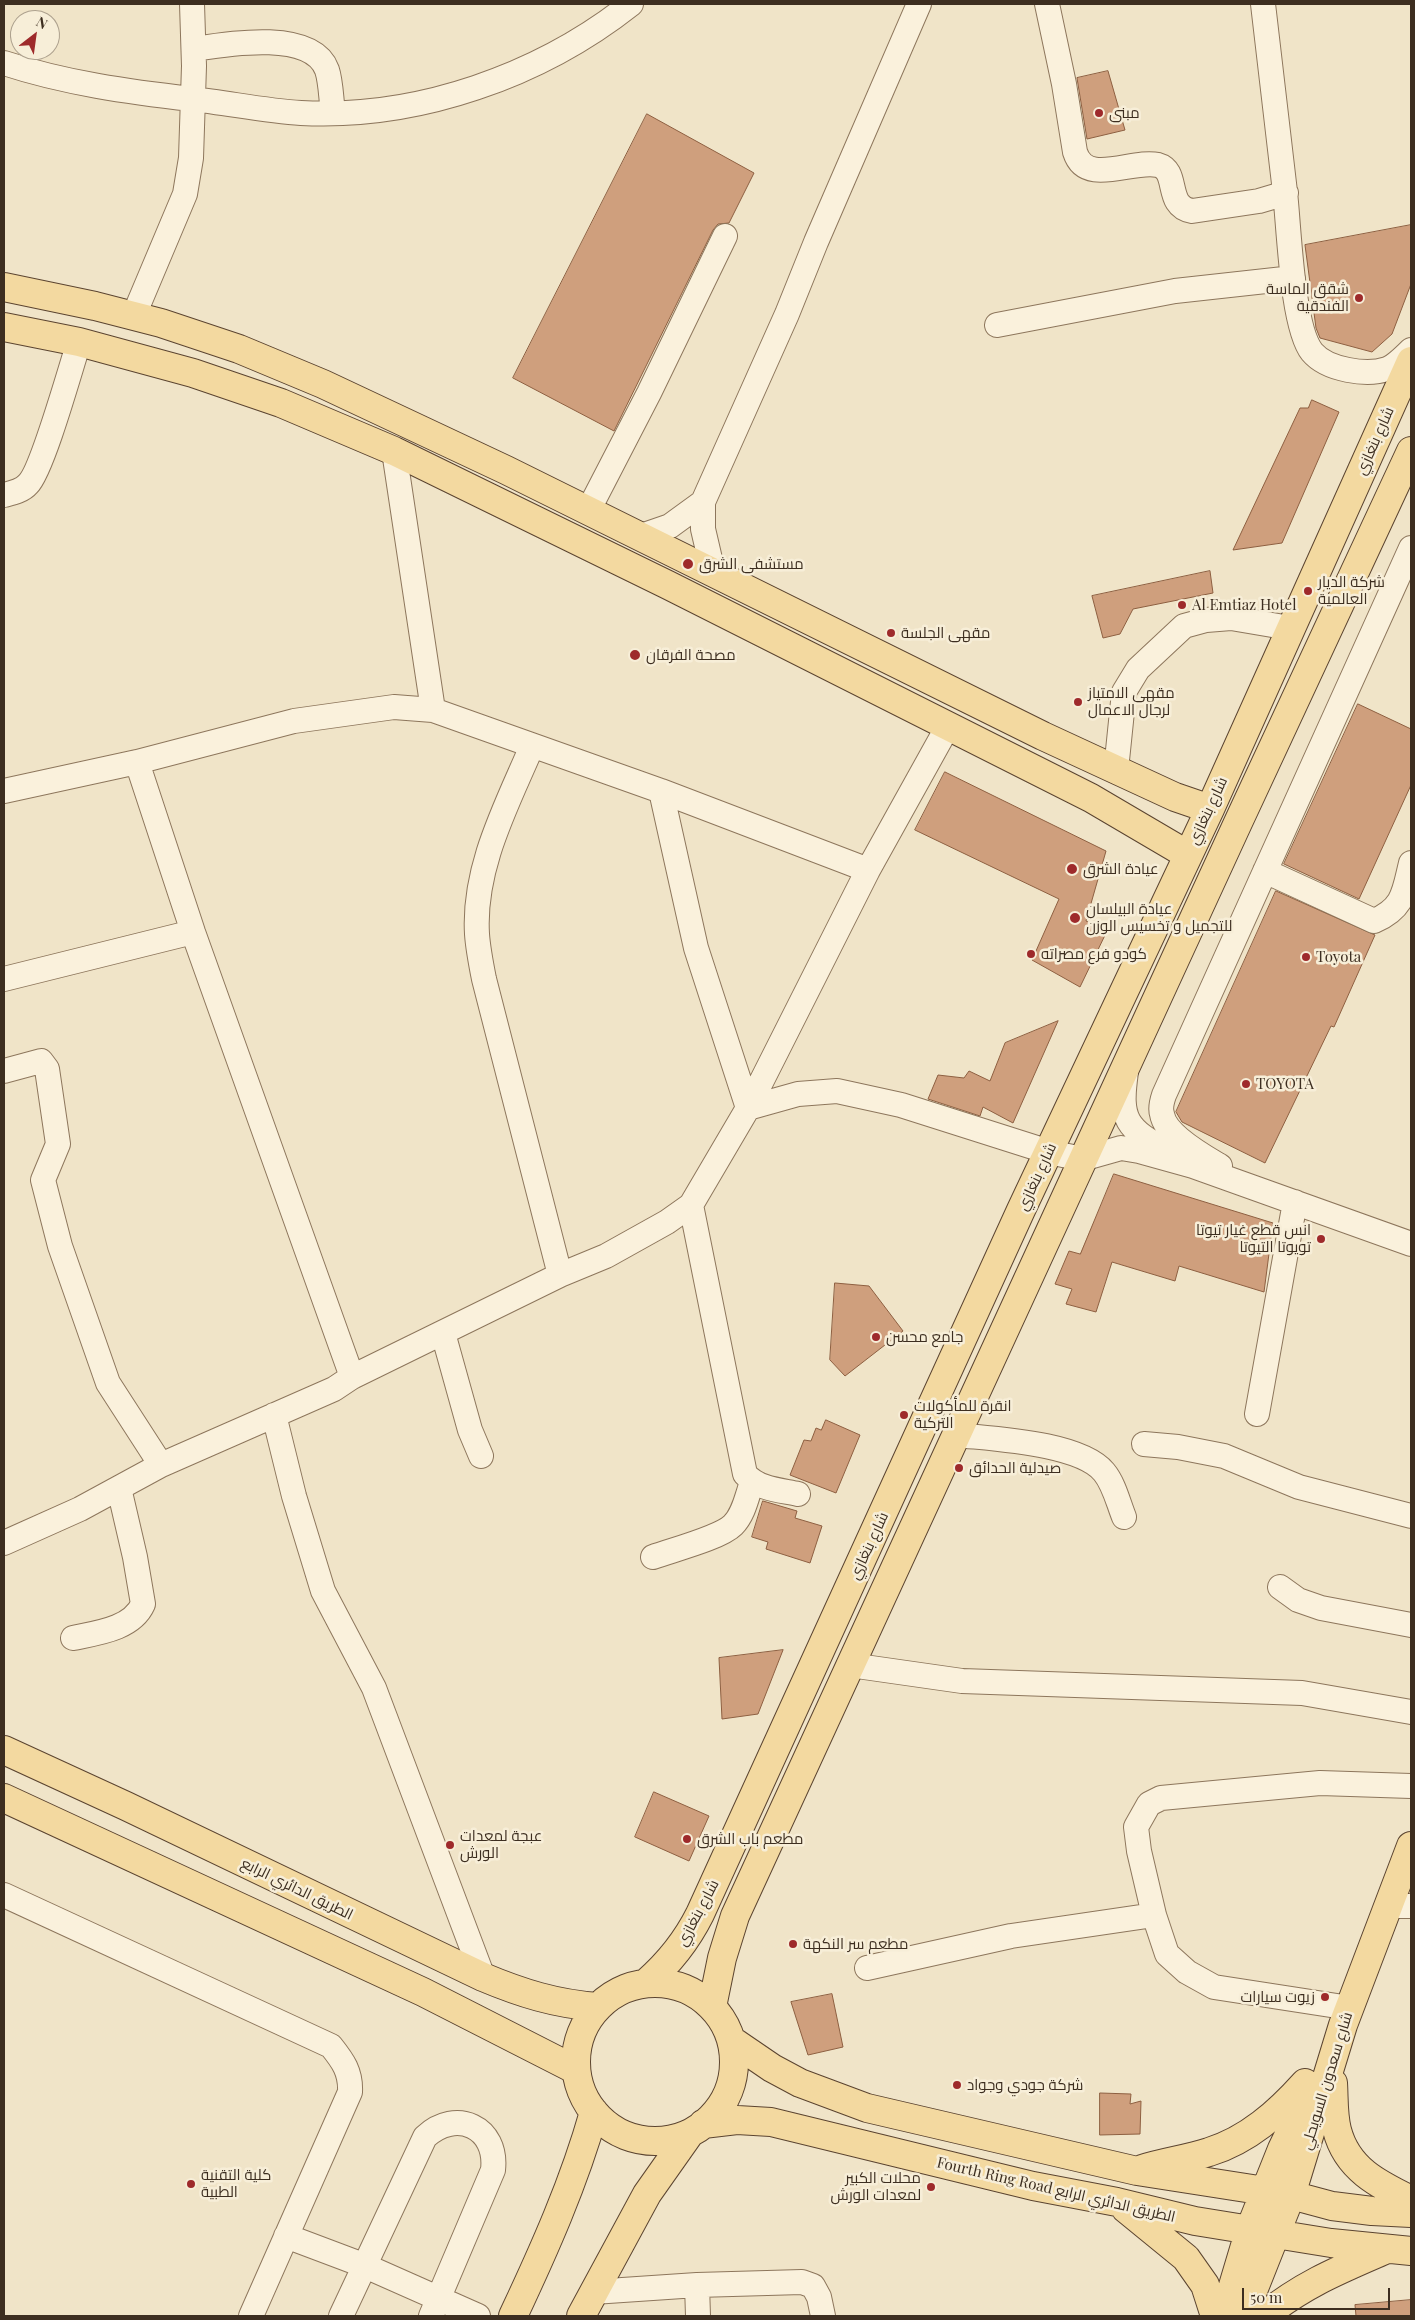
<!DOCTYPE html>
<meta charset="utf-8">
<style>
body{margin:0}
#map{position:relative;width:1415px;height:2320px;overflow:hidden;background:#f0e4c8;font-family:"Playfair Display",serif}
canvas{display:block}
.frame{position:absolute;inset:0;border:5px solid #3d2e20;pointer-events:none}
.north{position:absolute;left:10px;top:10px;width:50px;height:50px;box-sizing:border-box;background:#f7eed8;border:1px solid #ada18e;border-radius:50%;rotate:30deg;font-size:14px;font-weight:700;line-height:20px;text-align:center;color:#3d2e20}
.north::after{content:'';display:block;margin:auto;width:18px;height:22px;background:#9e2a2b;clip-path:polygon(50% 0,100% 100%,50% 72%,0 100%)}
.scale{position:absolute;left:1242px;top:2288px;width:148px;height:22px;box-sizing:border-box;border:2px solid #3d2e20;border-top:0;padding-left:6px;font-size:15px;line-height:18px;white-space:nowrap;color:#3d2e20;-webkit-text-stroke:4px #f7eed8;paint-order:stroke}
</style>
<div id="map">
<canvas width="1415" height="2320"></canvas>
<div class="frame"></div>
<div class="north">N</div>
<div class="scale">50 m</div>
</div>
<script>
const g = document.querySelector('canvas').getContext('2d');
g.lineJoin = 'round';
function fill(path, color) { g.fillStyle = color; g.fill(path, 'evenodd'); }
function trace(path, color, width, dash) { g.strokeStyle = color; g.lineWidth = width; g.lineCap = dash ? 'butt' : 'round'; g.setLineDash(dash || []); g.stroke(path); }
function drawText(font, color, halo, rows, align = 'center') {
  g.font = font + ' "Playfair Display",Cairo,serif'; g.lineWidth = 5; g.setLineDash([]); g.textBaseline = 'middle'; g.strokeStyle = halo; g.fillStyle = color; for (const [text, x, y, turn = 0] of rows) {
    g.save(); g.translate(x, y); g.rotate((+turn || 0) * Math.PI / 180); g.textAlign = isNaN(turn) ? turn : align; if (halo) g.strokeText(text, 0, 0); g.fillText(text, 0, 0); g.restore();
  }
}
const building = new Path2D(`
 M 1108,71 L 1125,130 L 1087,139 L 1077,78 Z
 M 647,114 L 754,173 L 729,223 L 718,224 L 713,230 L 614,431 L 513,378 Z
 M 1411,225 L 1411,284 L 1392,334 L 1372,352 L 1320,338 L 1316,328 L 1305,245 Z
 M 1312,400 L 1339,412 L 1282,543 L 1233,550 L 1300,408 L 1308,408 Z
 M 1210,571 L 1213,593 L 1133,609 L 1120,634 L 1103,638 L 1092,596 Z
 M 1358,704 L 1411,729 L 1411,785 L 1359,899 L 1284,864 Z
 M 945,772 L 1106,851 L 1086,921 L 1107,931 L 1080,987 L 1032,960 L 1059,899 L 915,830 Z
 M 1276,891 L 1375,935 L 1334,1027 L 1331,1026 L 1265,1163 L 1182,1122 L 1176,1112 Z
 M 1058,1021 L 1013,1123 L 983,1107 L 980,1116 L 928,1099 L 938,1075 L 964,1078 L 969,1071 L 990,1081 L 1005,1043 Z
 M 1114,1174 L 1273,1223 L 1264,1292 L 1179,1266 L 1175,1281 L 1112,1262 L 1096,1312 L 1066,1304 L 1072,1289 L 1055,1284 L 1069,1251 L 1080,1254 Z
 M 835,1283 L 869,1286 L 903,1331 L 845,1376 L 830,1360 Z
 M 826,1420 L 860,1435 L 836,1493 L 790,1475 L 804,1440 L 811,1441 L 816,1428 L 821,1430 Z
 M 763,1501 L 797,1511 L 795,1518 L 822,1526 L 810,1563 L 766,1549 L 768,1542 L 752,1537 Z
 M 783,1650 L 758,1714 L 722,1719 L 719,1658 Z
 M 654,1792 L 709,1816 L 689,1861 L 635,1837 Z
 M 832,1994 L 843,2047 L 808,2055 L 791,2002 Z
 M 1100,2093 L 1131,2094 L 1130,2104 L 1141,2101 L 1140,2134 L 1100,2135 Z
 M 1411,2300 L 1411,2316 L 1356,2316 L 1355,2305 Z`);
const minor = new Path2D(`
 M 1047,4 L 1064,84 L 1075,152 C 1086,187 1132,159 1158,165 C 1180,171 1164,206 1192,211 L 1259,201 L 1286,193
 M 1263,4 C 1270,67 1278,129 1285,192 C 1289,227 1292,327 1312,352 C 1327,370 1367,376 1387,369 C 1395,366 1405,356 1411,350
 M 194,49 C 226,44 312,29 327,70 C 331,82 331,99 333,112
 M 4,63 C 65,83 129,92 192,99 C 229,103 265,111 301,113 C 418,119 540,76 631,4
 M 134,315 L 185,194 L 191,158 L 194,66 L 192,4
 M 997,325 L 1175,291 L 1293,278
 M 394,451 L 433,710
 M 4,495 C 12,493 22,491 28,484 C 42,471 71,367 79,342
 M 588,511 L 649,393 L 725,236
 M 641,536 L 670,526 L 703,502
 M 713,572 L 703,529 L 703,502 L 787,314 L 816,242 L 919,4
 M 532,746 C 507,805 473,867 477,934 C 478,949 481,964 484,979 L 560,1275
 M 137,762 L 193,932 L 352,1377
 M 1116,770 L 1124,692 L 1138,669 L 1184,626 L 1206,620 L 1231,618 L 1290,628
 M 4,791 L 137,762 L 294,721 L 394,707 L 433,710 L 661,791 L 868,870
 M 661,791 L 696,948 L 748,1108 L 798,1094 L 837,1091 L 901,1105 L 1049,1152 L 1082,1159 L 1121,1148 L 1139,1151 L 1193,1166 L 1411,1244
 M 1265,871 L 1374,921 C 1404,908 1404,892 1411,863
 M 4,979 L 193,932
 M 4,1071 L 41,1061 L 47,1069 L 58,1144 L 43,1180 L 60,1246 L 108,1383 L 161,1465
 M 1126,1072 C 1119,1120 1126,1128 1168,1152
 M 1220,1166 C 1203,1156 1165,1135 1162,1114 C 1160,1108 1162,1101 1164,1095 L 1411,548
 M 691,1205 L 745,1474 C 758,1489 779,1490 798,1494
 M 443,1333 L 470,1430 L 481,1456
 M 1257,1414 L 1295,1202
 M 274,1415 L 294,1496 L 323,1591 L 374,1688 L 483,1977
 M 958,1435 C 994,1439 1080,1443 1104,1472 C 1114,1484 1118,1502 1124,1517
 M 1144,1444 L 1178,1447 L 1224,1456 L 1299,1487 L 1411,1516
 M 4,1543 L 80,1509 L 161,1465 L 334,1389 L 352,1377 L 560,1275 L 606,1256 L 667,1222 L 691,1205 L 748,1108 L 868,870 L 948,726
 M 653,1557 C 672,1550 720,1538 733,1525 C 744,1514 747,1496 752,1482
 M 1280,1587 L 1298,1600 L 1321,1608 L 1411,1625
 M 73,1638 C 97,1633 132,1629 143,1604 L 135,1557 L 119,1488
 M 850,1665 L 962,1681 L 1302,1693 L 1411,1712
 M 4,1895 L 331,2046 C 343,2061 351,2072 350,2092 L 251,2316
 M 1389,1906 L 1411,1906
 M 867,1968 L 1011,1936 L 1154,1915
 M 1350,2008 L 1214,1987 L 1187,1972 L 1167,1954 L 1154,1915 L 1139,1851 L 1136,1827 L 1149,1804 L 1161,1798 L 1320,1783 L 1411,1786
 M 286,2236 L 363,2265 L 478,2316
 M 697,2285 L 698,2316
 M 593,2292 L 697,2285 L 802,2282 L 813,2286 L 819,2297 L 823,2316
 M 341,2316 L 425,2137 C 456,2108 498,2127 493,2170 L 431,2316`);
const major = new Path2D(`
 M 4,287 L 95,306 L 161,323 L 239,349 L 323,384 L 506,470 L 1043,736 L 1175,797 L 1210,809
 M 4,327 L 79,342 L 193,373 L 281,403 L 394,451 L 668,585 L 1091,798 L 1188,855
 M 4,1750 L 126,1806 L 483,1977 C 521,1993 556,2004 598,2007
 M 4,1798 L 423,1992 L 576,2070
 M 646,1983 C 669,1963 686,1942 700,1914 L 1021,1210 L 1210,809 L 1411,361
 M576 2062a79 79 0 1 1 158 0a79 79 0 1 1-158 0Z
 M 712,2007 L 722,1958 L 735,1916 C 960,1427 1183,938 1411,451
 M 731,2040 L 772,2068 L 800,2083 L 867,2108 L 1137,2171 L 1291,2195 L 1332,2206 L 1372,2211 L 1411,2213
 M 1333,2083 C 1334,2098 1333,2115 1337,2130 C 1347,2169 1378,2184 1411,2200
 M 703,2124 L 737,2120 L 771,2122 L 1033,2186 L 1117,2202 L 1195,2221 L 1331,2243 L 1411,2251
 M 1142,2169 C 1164,2162 1188,2159 1209,2152 C 1248,2140 1278,2113 1305,2083
 M 1126,2209 L 1186,2258 L 1205,2285 L 1215,2316
 M 513,2316 C 544,2250 574,2183 594,2112
 M 581,2316 L 647,2194 L 690,2133
 M 1224,2316 L 1250,2229 L 1282,2149 L 1311,2089
 M 1243,2316 L 1291,2195 L 1343,2025 L 1411,1846
 M 1264,2316 C 1304,2284 1339,2270 1385,2250`);
const markers = [
 [1099,113,5,"#9e2a2b"],
 [1359,298,5,"#9e2a2b"],
 [688,564,6,"#9e2a2b"],
 [1308,591,5,"#9e2a2b"],
 [1182,605,5,"#9e2a2b"],
 [891,633,5,"#9e2a2b"],
 [635,655,6,"#9e2a2b"],
 [1078,702,5,"#9e2a2b"],
 [1072,869,6,"#9e2a2b"],
 [1075,918,6,"#9e2a2b"],
 [1031,954,5,"#9e2a2b"],
 [1306,957,5,"#9e2a2b"],
 [1246,1084,5,"#9e2a2b"],
 [1321,1239,5,"#9e2a2b"],
 [876,1337,5,"#9e2a2b"],
 [904,1415,5,"#9e2a2b"],
 [959,1468,5,"#9e2a2b"],
 [687,1839,5,"#9e2a2b"],
 [450,1845,5,"#9e2a2b"],
 [793,1944,5,"#9e2a2b"],
 [1325,1997,5,"#9e2a2b"],
 [957,2085,5,"#9e2a2b"],
 [191,2184,5,"#9e2a2b"],
 [931,2187,5,"#9e2a2b"]
];
const poiNames = [
 ["مبنى",1109,113],
 ["شقق الماسة",1349,289,"right"],
 ["الفندقية",1349,306,"right"],
 ["مستشفى الشرق",699,564],
 ["شركة الديار",1318,582],
 ["العالمية",1318,599],
 ["Al Emtiaz Hotel",1192,605],
 ["مقهى الجلسة",901,633],
 ["مصحة الفرقان",646,655],
 ["مقهى الامتياز",1088,693],
 ["لرجال الاعمال",1088,710],
 ["عيادة الشرق",1083,869],
 ["عيادة البيلسان",1086,909],
 ["للتجميل و تخسيس الوزن",1086,926],
 ["كودو فرع مصراته",1041,954],
 ["Toyota",1316,957],
 ["TOYOTA",1256,1084],
 ["انس قطع غيار تيوتا",1311,1230,"right"],
 ["تويوتا التيوتا",1311,1247,"right"],
 ["جامع محسن",886,1337],
 ["انقرة للمأكولات",914,1406],
 ["التركية",914,1423],
 ["صيدلية الحدائق",969,1468],
 ["عبجة لمعدات",460,1836],
 ["الورش",460,1853],
 ["مطعم باب الشرق",697,1839],
 ["مطعم سر النكهة",803,1944],
 ["زيوت سيارات",1315,1997,"right"],
 ["شركة جودي وجواد",967,2085],
 ["كلية التقنية",201,2175],
 ["الطبية",201,2192],
 ["محلات الكبير",921,2178,"right"],
 ["لمعدات الورش",921,2195,"right"]
];
const streetNames = [
 ["شارع بنغازي",1375,441,-66],
 ["شارع بنغازي",1208,811,-65],
 ["شارع بنغازي",1037,1177,-65],
 ["شارع بنغازي",869,1546,-65],
 ["الطريق الدائري الرابع",297,1889,26],
 ["شارع بنغازي",698,1913,-62],
 ["شارع سعدون السويحلي",1327,2081,-73],
 ["Fourth Ring Road الطريق الدائري الرابع",1056,2190,13]
];
fill(building, '#cf9f7d');
trace(building, '#8d5f41', 1);
trace(minor, '#8d765c', 26);
trace(major, '#5b4430', 30);
trace(minor, '#faf1dc', 24);
trace(major, '#f3d9a0', 28);
for (const [x, y, r, color] of markers) { const dot = new Path2D(); dot.arc(x, y, r, 0, 2 * Math.PI); g.fillStyle = color; g.fill(dot); trace(dot, '#f7eed8', 2); }
drawText('15px', '#3d2e20', '#f7eed8', poiNames, 'left');
drawText('15px', '#3d2e20', '#f7eed8', streetNames);
</script>
